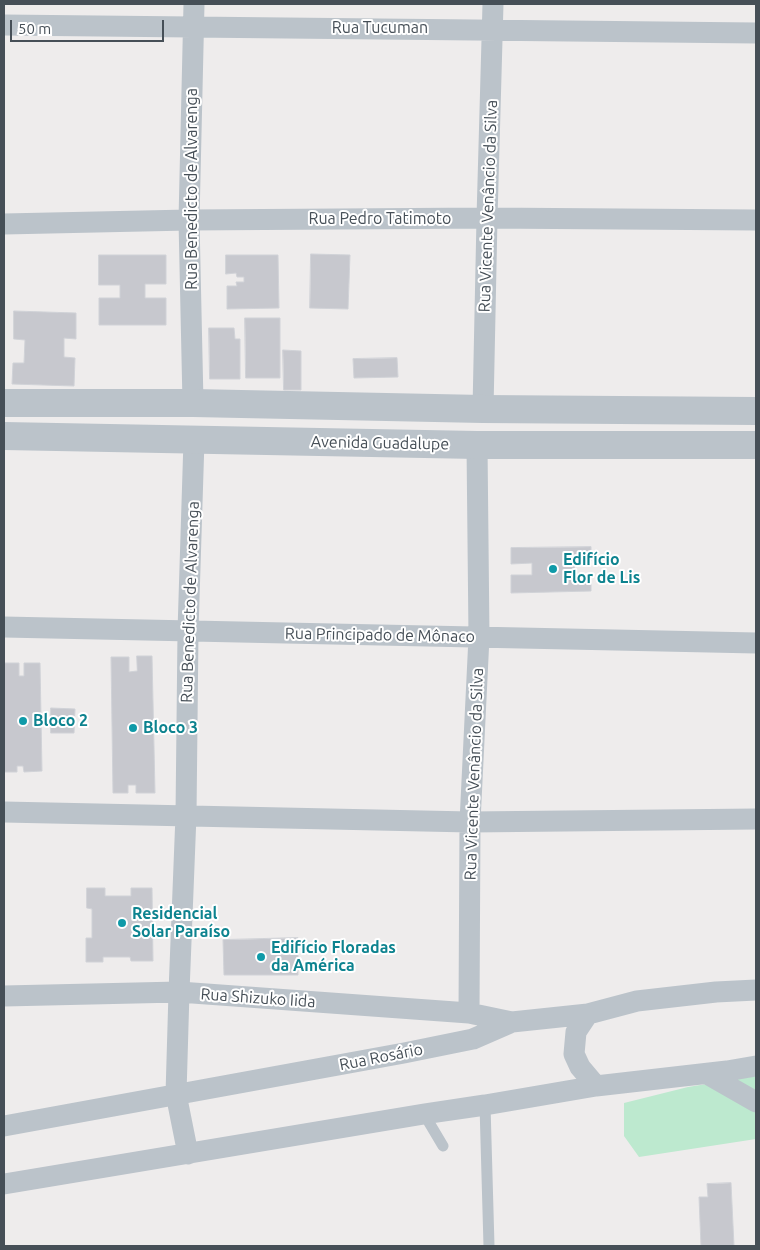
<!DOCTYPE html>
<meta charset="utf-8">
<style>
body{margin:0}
#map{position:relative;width:760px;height:1250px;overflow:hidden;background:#eeecec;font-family:Ubuntu,sans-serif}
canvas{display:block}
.frame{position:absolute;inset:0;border:5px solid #464f57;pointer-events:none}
.scale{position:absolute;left:10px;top:20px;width:154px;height:22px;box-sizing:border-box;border:2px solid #464f57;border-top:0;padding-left:6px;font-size:15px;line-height:18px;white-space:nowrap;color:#464f57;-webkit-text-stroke:4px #fff;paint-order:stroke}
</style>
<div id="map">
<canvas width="760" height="1250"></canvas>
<div class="frame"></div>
<div class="scale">50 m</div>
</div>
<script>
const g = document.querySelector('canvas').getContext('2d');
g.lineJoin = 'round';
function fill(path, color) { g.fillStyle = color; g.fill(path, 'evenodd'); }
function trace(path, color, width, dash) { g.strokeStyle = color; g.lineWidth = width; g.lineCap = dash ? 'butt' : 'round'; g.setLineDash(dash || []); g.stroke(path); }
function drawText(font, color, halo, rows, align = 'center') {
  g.font = font + ' Ubuntu,sans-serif'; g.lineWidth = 4; g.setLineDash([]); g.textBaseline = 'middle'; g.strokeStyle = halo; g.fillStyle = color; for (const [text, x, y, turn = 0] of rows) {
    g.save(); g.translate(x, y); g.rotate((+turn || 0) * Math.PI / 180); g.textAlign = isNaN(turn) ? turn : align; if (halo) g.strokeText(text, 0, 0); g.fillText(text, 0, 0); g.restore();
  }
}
const green = new Path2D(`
 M 756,1076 L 756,1139 L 639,1157 L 624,1136 L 624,1103 L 688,1087 Z`);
const building = new Path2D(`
 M 311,254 L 350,255 L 348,309 L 310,308 Z
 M 99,255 L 166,255 L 166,284 L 145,284 L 145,298 L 166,298 L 166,325 L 99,325 L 99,298 L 120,298 L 120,285 L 99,285 Z
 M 226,255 L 278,255 L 279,308 L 227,309 L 227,286 L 237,286 L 236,282 L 244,282 L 244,277 L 237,277 L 236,273 L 226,274 Z
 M 14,311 L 76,313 L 76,339 L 64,338 L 64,357 L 75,358 L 74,386 L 12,384 L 13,363 L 24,363 L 25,340 L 14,339 Z
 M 245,318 L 280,318 L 280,378 L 246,378 Z
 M 209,328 L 234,328 L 235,339 L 240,339 L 240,379 L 210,379 Z
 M 283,350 L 301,351 L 301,390 L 284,390 Z
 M 397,358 L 398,377 L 354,378 L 353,359 Z
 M 591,547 L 591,561 L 574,562 L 575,575 L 591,575 L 591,591 L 511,593 L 511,575 L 532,575 L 532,563 L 511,564 L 511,548 Z
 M 137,656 L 152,656 L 155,793 L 136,793 L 136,785 L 128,785 L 128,793 L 113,793 L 111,657 L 129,657 L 129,672 L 137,671 Z
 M 4,663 L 19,663 L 19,676 L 24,676 L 24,663 L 40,663 L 42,771 L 24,772 L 23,766 L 17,766 L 17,772 L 4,772 Z
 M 51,708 L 75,709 L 74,733 L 51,733 Z
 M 87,888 L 105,888 L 105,896 L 131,896 L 131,888 L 152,888 L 153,961 L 131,961 L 130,957 L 103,957 L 103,962 L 86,962 L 86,938 L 92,938 L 92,909 L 87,908 Z
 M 298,938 L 298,975 L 224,975 L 223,940 Z
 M 731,1183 L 734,1246 L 701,1246 L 699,1197 L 708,1197 L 707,1184 Z`);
const service = new Path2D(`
 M 485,1105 L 489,1246
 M 424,1114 L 443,1146`);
const minor = new Path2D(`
 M 4,25 L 756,33
 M 4,224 L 189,220 L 487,218 L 756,220
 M 193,403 L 189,220 L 194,4
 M 483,409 L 487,218 L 493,4
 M 4,627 L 756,643
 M 4,812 L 470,822 L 756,819
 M 4,996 L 179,992 L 469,1013 L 512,1022
 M 469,1013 L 470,822 L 479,637 L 477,445
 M 588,1014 L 576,1032 L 574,1054 L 580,1067 L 596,1086
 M 707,1074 L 756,1102
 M 4,1126 L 404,1053 L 473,1039 L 512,1022 L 588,1014 L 637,1001 L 716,992 L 756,990
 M 188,1154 L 176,1094 L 179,992 L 186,815 L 188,631 L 194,440
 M 4,1184 L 424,1114 L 485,1105 L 596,1086 L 727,1071 L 756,1066`);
const tertiary = new Path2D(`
 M 4,403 L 193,403 L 483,409 L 756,411
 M 4,436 L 477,445 L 756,445`);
const markers = [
 [553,569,5,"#0f9aa8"],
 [23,721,5,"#0f9aa8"],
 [133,728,5,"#0f9aa8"],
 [122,923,5,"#0f9aa8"],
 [261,957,5,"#0f9aa8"]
];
const streetNames = [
 ["Rua Tucuman",380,28],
 ["Rua Benedicto de Alvarenga",192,189,-90],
 ["Rua Vicente Venâncio da Silva",488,206,-88],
 ["Rua Pedro Tatimoto",380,219],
 ["Avenida Guadalupe",380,443,1],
 ["Rua Benedicto de Alvarenga",190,602,-88],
 ["Rua Principado de Mônaco",380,635,1],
 ["Rua Vicente Venâncio da Silva",474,774,-88],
 ["Rua Shizuko Iida",258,998,4],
 ["Rua Rosário",381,1057,-11]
];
const cultureNames = [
 ["Edifício",563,560],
 ["Flor de Lis",563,578],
 ["Bloco 2",33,721],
 ["Bloco 3",143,728],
 ["Residencial",132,914],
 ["Solar Paraíso",132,932],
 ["Edifício Floradas",271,948],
 ["da América",271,966]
];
fill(green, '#bde9cf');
fill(building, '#c7c8ce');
trace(building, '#d0d2d7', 1);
trace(service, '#bbc3ca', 11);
trace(minor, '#bbc3ca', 21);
trace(tertiary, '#bbc3ca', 28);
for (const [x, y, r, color] of markers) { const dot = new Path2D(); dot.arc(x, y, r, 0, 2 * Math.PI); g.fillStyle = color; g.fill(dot); trace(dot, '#fff', 2); }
drawText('16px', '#464f57', '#fff', streetNames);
drawText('bold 16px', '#0d838f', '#fff', cultureNames, 'left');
</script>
